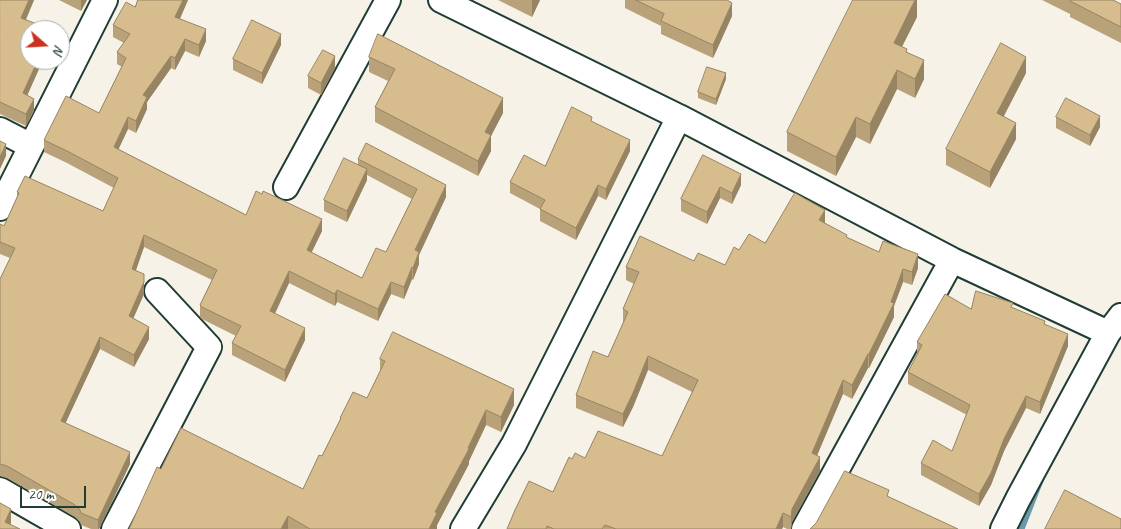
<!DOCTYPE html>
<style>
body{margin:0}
#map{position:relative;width:1121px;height:529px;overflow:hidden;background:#f7f2e8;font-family:Caveat,sans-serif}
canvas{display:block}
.north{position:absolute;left:20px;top:20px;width:50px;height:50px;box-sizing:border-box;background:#fff;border:1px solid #a5b1ae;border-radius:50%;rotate:109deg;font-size:14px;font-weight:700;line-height:20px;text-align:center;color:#1f3d34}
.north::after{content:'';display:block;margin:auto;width:18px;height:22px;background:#c8321e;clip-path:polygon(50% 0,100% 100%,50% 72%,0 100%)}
.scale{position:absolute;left:20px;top:486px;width:66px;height:22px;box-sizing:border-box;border:2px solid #1f3d34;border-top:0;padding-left:6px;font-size:15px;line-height:18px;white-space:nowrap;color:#1f3d34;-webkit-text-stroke:4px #fff;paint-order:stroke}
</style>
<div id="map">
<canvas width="1121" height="529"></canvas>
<div class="north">N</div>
<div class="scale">20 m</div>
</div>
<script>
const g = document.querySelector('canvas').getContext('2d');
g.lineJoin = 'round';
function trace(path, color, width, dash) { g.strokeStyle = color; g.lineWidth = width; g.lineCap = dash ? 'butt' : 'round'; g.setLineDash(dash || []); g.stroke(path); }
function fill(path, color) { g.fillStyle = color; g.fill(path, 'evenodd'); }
const stream = new Path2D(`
 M 1021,529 L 1041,478`);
const street = new Path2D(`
 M 441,0 L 679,117 L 952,260 L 1108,333
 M 0,130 L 31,146
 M 286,187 L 388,0
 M 0,208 L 105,0
 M 0,490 L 68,529
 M 114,529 L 209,347 L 157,291
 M 463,529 L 514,444 L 679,117
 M 804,529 L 952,260
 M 1003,529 L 1018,499 L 1108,333 L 1121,316`);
const wall = new Path2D(`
 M 0,0 L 34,0 L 26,20 L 30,60 L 43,60 L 27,95 L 34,111 L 26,126 L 0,114 Z
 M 59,0 L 87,0 L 81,11 Z
 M 138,0 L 188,0 L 180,19 L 206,41 L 199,57 L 185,51 L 175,70 L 171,68 L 147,102 L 147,109 L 136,133 L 128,129 L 118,149 L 246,215 L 322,231 L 311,253 L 362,278 L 386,252 L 412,199 L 367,175 L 367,180 L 347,222 L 324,211 L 324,200 L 358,165 L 358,159 L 446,197 L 419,255 L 419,264 L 413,280 L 412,279 L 404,299 L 391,294 L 378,321 L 337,302 L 335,306 L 289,283 L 275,314 L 305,340 L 285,382 L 232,355 L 232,343 L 236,336 L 202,319 L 200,317 L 200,305 L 212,280 L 144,247 L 136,270 L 144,286 L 144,294 L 133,319 L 149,339 L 134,367 L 100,349 L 65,423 L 130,464 L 99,529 L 91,529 L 81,525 L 80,522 L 75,517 L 7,478 L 0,476 L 0,279 L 10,258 L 0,254 L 0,224 L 4,226 L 17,197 L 17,192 L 103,211 L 114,188 L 67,163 L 44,152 L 44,140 L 99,113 L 122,67 L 117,64 L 117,52 L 124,43 L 113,37 L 113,25 L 135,7 Z
 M 498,0 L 540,0 L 532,17 Z
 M 625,0 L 727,0 L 732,16 L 713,58 L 661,34 L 661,26 L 625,8 Z
 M 917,0 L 917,17 L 902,47 L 907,52 L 924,79 L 915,98 L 897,89 L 870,144 L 856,137 L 836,176 L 787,151 L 787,132 Z
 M 1042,0 L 1113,0 L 1121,4 L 1121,43 L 1070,17 L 1070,14 Z
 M 281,45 L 262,84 L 233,70 L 233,59 Z
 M 369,57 L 503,113 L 491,136 L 491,151 L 478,176 L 375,122 L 375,107 L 388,81 L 369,72 Z
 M 44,60 L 55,60 L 53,64 Z
 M 335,68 L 321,95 L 308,88 L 308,76 Z
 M 1026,73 L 1004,116 L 1016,139 L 990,188 L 946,165 L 946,149 Z
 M 726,79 L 716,105 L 698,98 L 698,92 Z
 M 1056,117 L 1100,127 L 1090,146 L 1056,128 Z
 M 592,122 L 630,151 L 606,200 L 598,196 L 576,240 L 540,221 L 540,209 L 510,193 L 510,182 L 545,166 Z
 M 703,155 L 741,185 L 732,204 L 720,198 L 707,224 L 681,211 L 681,199 Z
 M 825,223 L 847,237 L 879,252 L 918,268 L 912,285 L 903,282 L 894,306 L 894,317 L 869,368 L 868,368 L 852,399 L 843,394 L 817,456 L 820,471 L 792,522 L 791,529 L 787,529 L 783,527 L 782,529 L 507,529 L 553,492 L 572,459 L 662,456 L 692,392 L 648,370 L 633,407 L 623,427 L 576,408 L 576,395 L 608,357 L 623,323 L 623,309 L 634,284 L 626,280 L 626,267 L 694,261 L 725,265 L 739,250 Z
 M 1013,308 L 1045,324 L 1068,346 L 1040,414 L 1026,408 L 1004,451 L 991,485 L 979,506 L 921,475 L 921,463 L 952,451 L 967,415 L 908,384 L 908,372 L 917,354 L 917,342 L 971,309 Z
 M 380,359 L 514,405 L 501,432 L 486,425 L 469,461 L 469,464 L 437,525 L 437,529 L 129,529 L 161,469 L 303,489 L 322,456 L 340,420 L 340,418 L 367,398 L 380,371 Z`);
const shadedWall = new Path2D(`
 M 29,0 L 34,0 L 21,30 L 21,18 Z
 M 81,0 L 87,0 L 81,11 Z
 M 183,0 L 188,0 L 175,29 L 175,17 Z
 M 532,0 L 540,0 L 532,17 Z
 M 915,0 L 917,0 L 917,17 L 894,62 L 894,43 Z
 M 732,3 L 732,16 L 713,58 L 713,45 Z
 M 206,29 L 206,41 L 199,57 L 199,45 Z
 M 281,34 L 281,45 L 262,84 L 262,73 Z
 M 185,39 L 185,51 L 175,70 L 175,58 Z
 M 171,56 L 171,68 L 147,102 L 147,109 L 136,133 L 136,121 L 143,95 Z
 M 335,56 L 335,68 L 321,95 L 321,83 Z
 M 1026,57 L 1026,73 L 997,129 L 997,113 Z
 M 38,60 L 43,60 L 23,105 L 23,93 Z
 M 924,60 L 924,79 L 915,98 L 915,79 Z
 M 897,70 L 897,89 L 870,144 L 870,124 Z
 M 726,73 L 726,79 L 716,105 L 716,99 Z
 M 503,98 L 503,113 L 491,136 L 491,151 L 478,176 L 478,161 L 485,132 Z
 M 34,99 L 34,111 L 26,126 L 26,114 Z
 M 1100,116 L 1100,127 L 1090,146 L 1090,135 Z
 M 128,117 L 128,129 L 114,159 L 114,147 Z
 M 856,117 L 856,137 L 836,176 L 836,157 Z
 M 1016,123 L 1016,139 L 990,188 L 990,172 Z
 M 630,140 L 630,151 L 606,200 L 606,189 Z
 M 6,144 L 6,156 L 0,169 L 0,178 L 0,157 Z
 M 367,169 L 367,180 L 347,222 L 347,211 Z
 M 741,174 L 741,185 L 732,204 L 732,193 Z
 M 446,185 L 446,197 L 419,255 L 419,264 L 413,280 L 413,268 L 415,250 Z
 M 598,185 L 598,196 L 576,240 L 576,228 Z
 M 720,187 L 720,198 L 707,224 L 707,212 Z
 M 825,210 L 825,224 L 819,220 Z
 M 322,219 L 322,231 L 307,262 L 307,250 Z
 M 144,235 L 144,247 L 132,281 L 132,269 Z
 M 918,254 L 918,268 L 912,285 L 912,272 Z
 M 412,267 L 412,279 L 404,299 L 404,287 Z
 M 903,269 L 903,282 L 894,306 L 894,317 L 869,368 L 869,354 Z
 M 289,271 L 289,283 L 270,323 L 270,311 Z
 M 144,274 L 144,294 L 129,328 L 129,316 Z
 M 391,282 L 391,294 L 378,321 L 378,309 Z
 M 337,290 L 337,302 L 335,306 L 335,294 Z
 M 149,327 L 149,339 L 134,367 L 134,355 Z
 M 305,328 L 305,340 L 285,382 L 285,370 Z
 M 1068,334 L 1068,346 L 1040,414 L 1040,402 Z
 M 100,337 L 100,349 L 61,433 L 61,421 Z
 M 868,354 L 868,368 L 852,399 L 852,385 Z
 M 648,356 L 648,370 L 633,407 L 623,427 L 623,414 Z
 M 843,380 L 843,394 L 812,467 L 812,453 Z
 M 514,389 L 514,405 L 501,432 L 501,417 Z
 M 1026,396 L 1026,408 L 1004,451 L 991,485 L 979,506 L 979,494 L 1004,439 Z
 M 486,410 L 486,425 L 469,461 L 469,464 L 437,525 L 437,529 L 429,529 L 435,512 L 468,448 Z
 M 130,452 L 130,464 L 99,529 L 98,529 L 98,520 Z
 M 820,457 L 820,471 L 792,522 L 791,529 L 791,517 L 792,509 Z
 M 11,509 L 11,523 L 8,529 L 5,522 Z
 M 783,513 L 783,527 L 782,529 L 776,529 Z
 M 288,516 L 288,529 L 281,529 Z`);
const building = new Path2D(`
 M 0,0 L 29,0 L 21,18 L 53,30 L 30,30 L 30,60 L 38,60 L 23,93 L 34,99 L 26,114 L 0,102 Z
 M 138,0 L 183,0 L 175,17 L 206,29 L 199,45 L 185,39 L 175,58 L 171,56 L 143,95 L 147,97 L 136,121 L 128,117 L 114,147 L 246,215 L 256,191 L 262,194 L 263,191 L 322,219 L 307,250 L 362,278 L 376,248 L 386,252 L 417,189 L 358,159 L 366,143 L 446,185 L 415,250 L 419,252 L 413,268 L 412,267 L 404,287 L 391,282 L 378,309 L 337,290 L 335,294 L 289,271 L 270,311 L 305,328 L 285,370 L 232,343 L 241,326 L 202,307 L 200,305 L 217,270 L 144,235 L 132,269 L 144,274 L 144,282 L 129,316 L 149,327 L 134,355 L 100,337 L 61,421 L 130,452 L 98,520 L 81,513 L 80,510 L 75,505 L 7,466 L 0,464 L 0,279 L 15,248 L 0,242 L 0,224 L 4,226 L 19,193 L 17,192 L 25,176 L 103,211 L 118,178 L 67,151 L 44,140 L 66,96 L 99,113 L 126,58 L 117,52 L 130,34 L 113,25 L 126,2 L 135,7 Z
 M 636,0 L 727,0 L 732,3 L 713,45 L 661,21 L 664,14 Z
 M 853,0 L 915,0 L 894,43 L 907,49 L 906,52 L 924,60 L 915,79 L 897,70 L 870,124 L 856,117 L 836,157 L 787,132 Z
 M 1071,0 L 1113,0 L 1121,4 L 1121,27 L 1070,1 Z
 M 252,20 L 281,34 L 262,73 L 233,59 Z
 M 378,34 L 503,98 L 485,132 L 491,135 L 478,161 L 375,107 L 395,69 L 369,57 Z
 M 1001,43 L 1026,57 L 997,113 L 1016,123 L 990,172 L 946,149 Z
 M 323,50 L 335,56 L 321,83 L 308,76 Z
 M 707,67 L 726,73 L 716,99 L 698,92 Z
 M 1066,98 L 1100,116 L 1090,135 L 1056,117 Z
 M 572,107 L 592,117 L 591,121 L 630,140 L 606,189 L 598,185 L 576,228 L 540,209 L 545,200 L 510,182 L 524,155 L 545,166 Z
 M 0,141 L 6,144 L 0,157 Z
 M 703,155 L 741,174 L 732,193 L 720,187 L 707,212 L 681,199 Z
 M 344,158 L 367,169 L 347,211 L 324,200 Z
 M 795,193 L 825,210 L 819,220 L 847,235 L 846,237 L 879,252 L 883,241 L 918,254 L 912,272 L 903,269 L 891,302 L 894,303 L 869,354 L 868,354 L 852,385 L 843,380 L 812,453 L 820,457 L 792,509 L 791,517 L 783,513 L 776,529 L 616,529 L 605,525 L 602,529 L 554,529 L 547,526 L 546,529 L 507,529 L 515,510 L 529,481 L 553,492 L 569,457 L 572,459 L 575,453 L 585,458 L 598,431 L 662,456 L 698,380 L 648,356 L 633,393 L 623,414 L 576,395 L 593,351 L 608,357 L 628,312 L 623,309 L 639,272 L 626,267 L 640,236 L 694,261 L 698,253 L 725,265 L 734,247 L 739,250 L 749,234 L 765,243 Z
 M 976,291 L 1013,303 L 1011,307 L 1045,321 L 1044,324 L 1068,334 L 1040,402 L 1026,396 L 1004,439 L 991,473 L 979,494 L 921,463 L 933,440 L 952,451 L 970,405 L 908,372 L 922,345 L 917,342 L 945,294 L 971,309 Z
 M 393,332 L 514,389 L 501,417 L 486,410 L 468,448 L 469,449 L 435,512 L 437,513 L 429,529 L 310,529 L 288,516 L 281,529 L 129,529 L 157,467 L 161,469 L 181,428 L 303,489 L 319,455 L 322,456 L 341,418 L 340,418 L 353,392 L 367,398 L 385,361 L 380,359 Z
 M 845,471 L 889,490 L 887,496 L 958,529 L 810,529 L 816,523 Z
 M 1065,490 L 1121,519 L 1121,529 L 1045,529 Z
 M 0,503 L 11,509 L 5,522 L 20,529 L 0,529 Z`);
trace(stream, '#6998ab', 7);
trace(street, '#1f3d34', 28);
trace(street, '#fff', 24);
fill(wall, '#b9a279');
fill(shadedWall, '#968463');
fill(building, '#d7bc8d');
trace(building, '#968463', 1);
</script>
